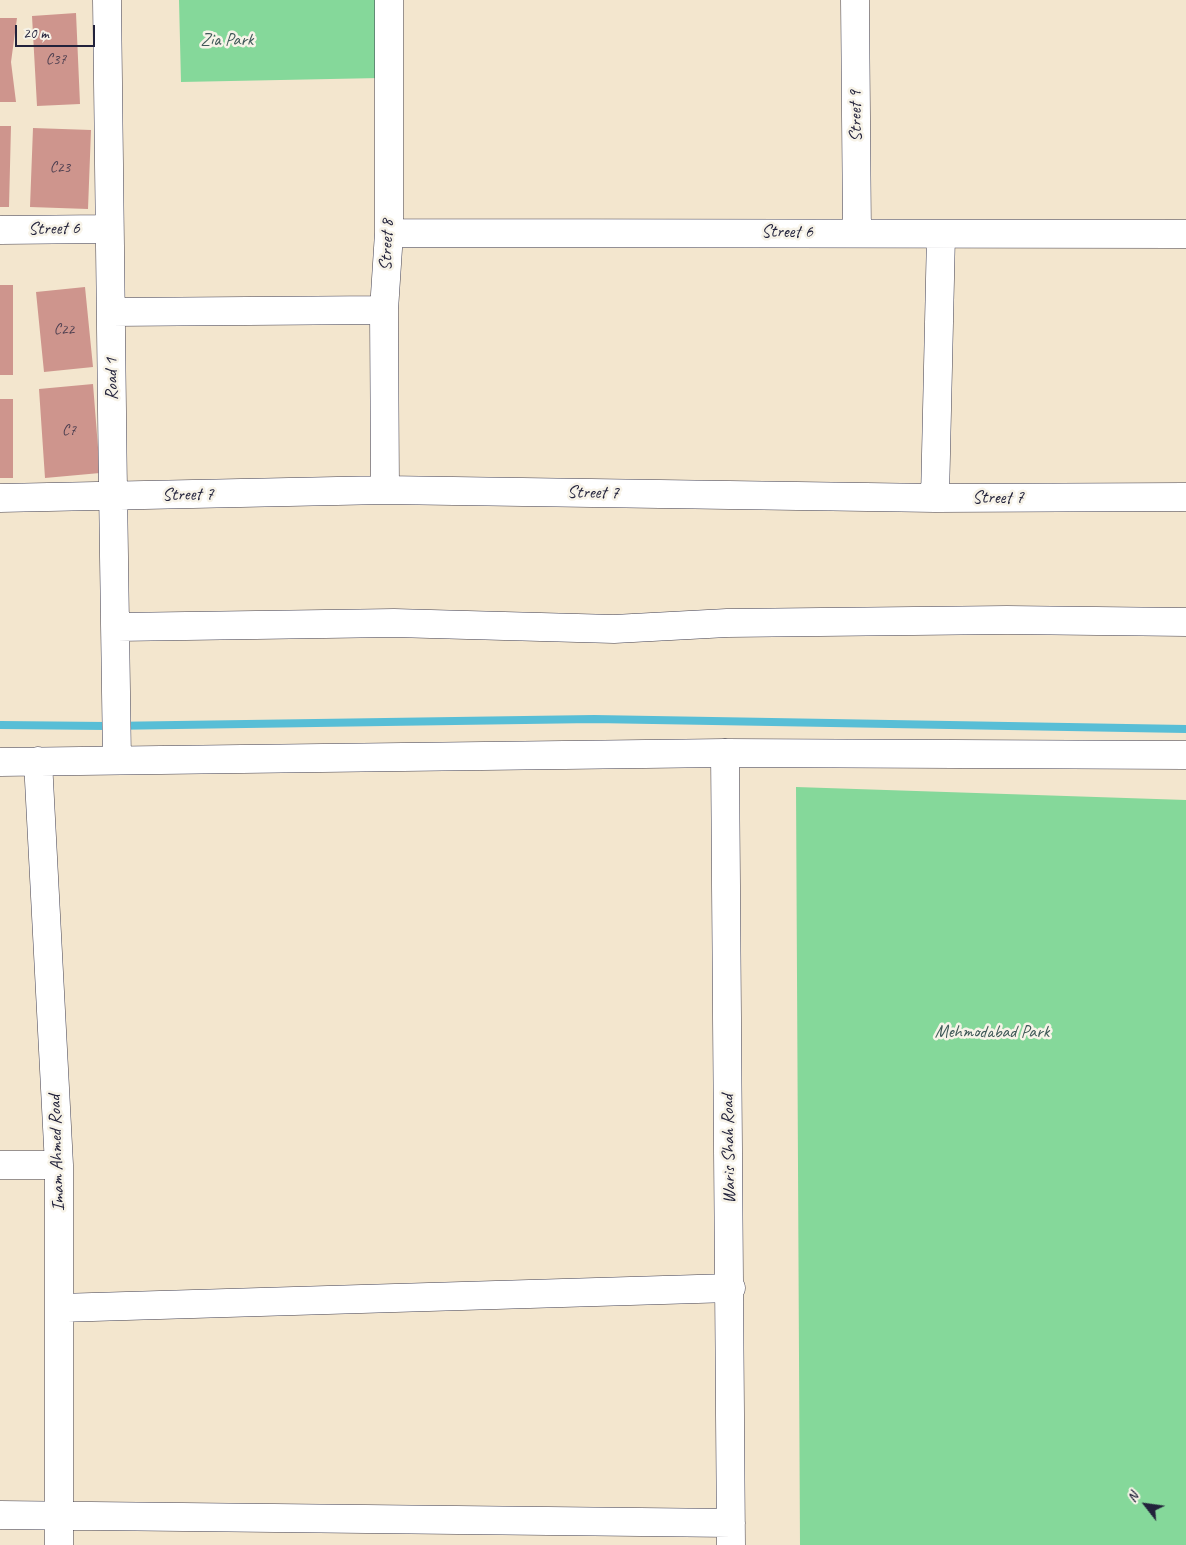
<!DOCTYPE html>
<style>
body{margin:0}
#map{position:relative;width:1186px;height:1545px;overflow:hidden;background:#f3e6ce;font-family:Caveat,sans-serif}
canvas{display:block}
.north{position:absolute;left:1121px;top:1480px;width:50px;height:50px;-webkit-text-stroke:4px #f7f3e8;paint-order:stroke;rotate:300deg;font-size:14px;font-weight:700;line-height:20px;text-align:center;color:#22223b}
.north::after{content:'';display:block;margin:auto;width:18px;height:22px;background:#22223b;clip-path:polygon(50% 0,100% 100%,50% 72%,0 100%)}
.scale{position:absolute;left:15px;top:25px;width:80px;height:22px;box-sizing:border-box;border:2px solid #22223b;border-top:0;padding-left:6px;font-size:15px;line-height:18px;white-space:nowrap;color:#22223b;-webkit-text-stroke:4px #f7f3e8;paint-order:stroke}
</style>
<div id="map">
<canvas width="1186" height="1545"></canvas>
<div class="north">N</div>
<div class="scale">20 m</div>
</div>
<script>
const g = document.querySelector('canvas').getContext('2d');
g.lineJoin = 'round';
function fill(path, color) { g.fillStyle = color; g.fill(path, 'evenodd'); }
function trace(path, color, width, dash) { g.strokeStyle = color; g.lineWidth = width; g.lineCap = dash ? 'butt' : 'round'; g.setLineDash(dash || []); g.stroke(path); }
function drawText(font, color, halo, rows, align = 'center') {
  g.font = font + ' Caveat,sans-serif'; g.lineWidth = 5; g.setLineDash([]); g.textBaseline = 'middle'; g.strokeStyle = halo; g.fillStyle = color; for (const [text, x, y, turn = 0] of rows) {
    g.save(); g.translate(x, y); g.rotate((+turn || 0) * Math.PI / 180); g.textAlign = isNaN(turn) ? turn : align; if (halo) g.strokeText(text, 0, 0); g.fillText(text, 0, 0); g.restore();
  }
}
const green = new Path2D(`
 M 179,0 L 378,0 L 380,78 L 181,82 Z
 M 796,787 L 1186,800 L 1186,1545 L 800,1545 Z`);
const stream = new Path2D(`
 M 0,725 L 107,726 L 594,719 L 1186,729`);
const building = new Path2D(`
 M 76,13 L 80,104 L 37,106 L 32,16 Z
 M 0,18 L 17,18 L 11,62 L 16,102 L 0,102 Z
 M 0,126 L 11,126 L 9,207 L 0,207 Z
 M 33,128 L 91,130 L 88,209 L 30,207 Z
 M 0,285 L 13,285 L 13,375 L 0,375 Z
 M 85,287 L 93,367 L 44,372 L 36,292 Z
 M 93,384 L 100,473 L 45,478 L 39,389 Z
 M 0,399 L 13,399 L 13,478 L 0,478 Z`);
const minor = new Path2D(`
 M 107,0 C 108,253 114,506 117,759
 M 855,0 L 857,232
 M 0,230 L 108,229
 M 389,233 L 1186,234
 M 111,312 L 384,310
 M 385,490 L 384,310 L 389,233 L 389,0
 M 0,498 L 385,490 L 935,498 L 1186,497
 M 935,498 L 941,235
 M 117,627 L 394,623 L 614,629 L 727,623 L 1007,620 L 1186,622
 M 725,753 L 731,1545
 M 38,761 L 59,1165 L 59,1545
 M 0,762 L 725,753 L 1186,755
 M 0,1165 L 59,1165
 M 59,1308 L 731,1288
 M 0,1515 L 731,1523`);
const numberNames = [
 ["C37",56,60],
 ["C23",60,168],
 ["C22",64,330],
 ["C7",69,431]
];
const parkNames = [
 ["Zia Park",227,40],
 ["Mehmodabad Park",992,1032]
];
const streetNames = [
 ["Street 9",856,116,-91],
 ["Street 6",54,229,-1],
 ["Street 6",787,232],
 ["Street 8",387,245,-88],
 ["Road 1",112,379,-91],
 ["Street 7",593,493,1],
 ["Street 7",188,495,-1],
 ["Street 7",998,498],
 ["Waris Shah Road",729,1149,-91],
 ["Imam Ahmed Road",57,1153,-92]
];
fill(green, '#85d89a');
trace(stream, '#58bed6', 8);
fill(building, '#ce958d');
trace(minor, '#413f51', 29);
trace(minor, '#fff', 28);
drawText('15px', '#4d3f50', null, numberNames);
drawText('18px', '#405958', '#f7f3e8', parkNames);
drawText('18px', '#22223b', '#f7f3e8', streetNames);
</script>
